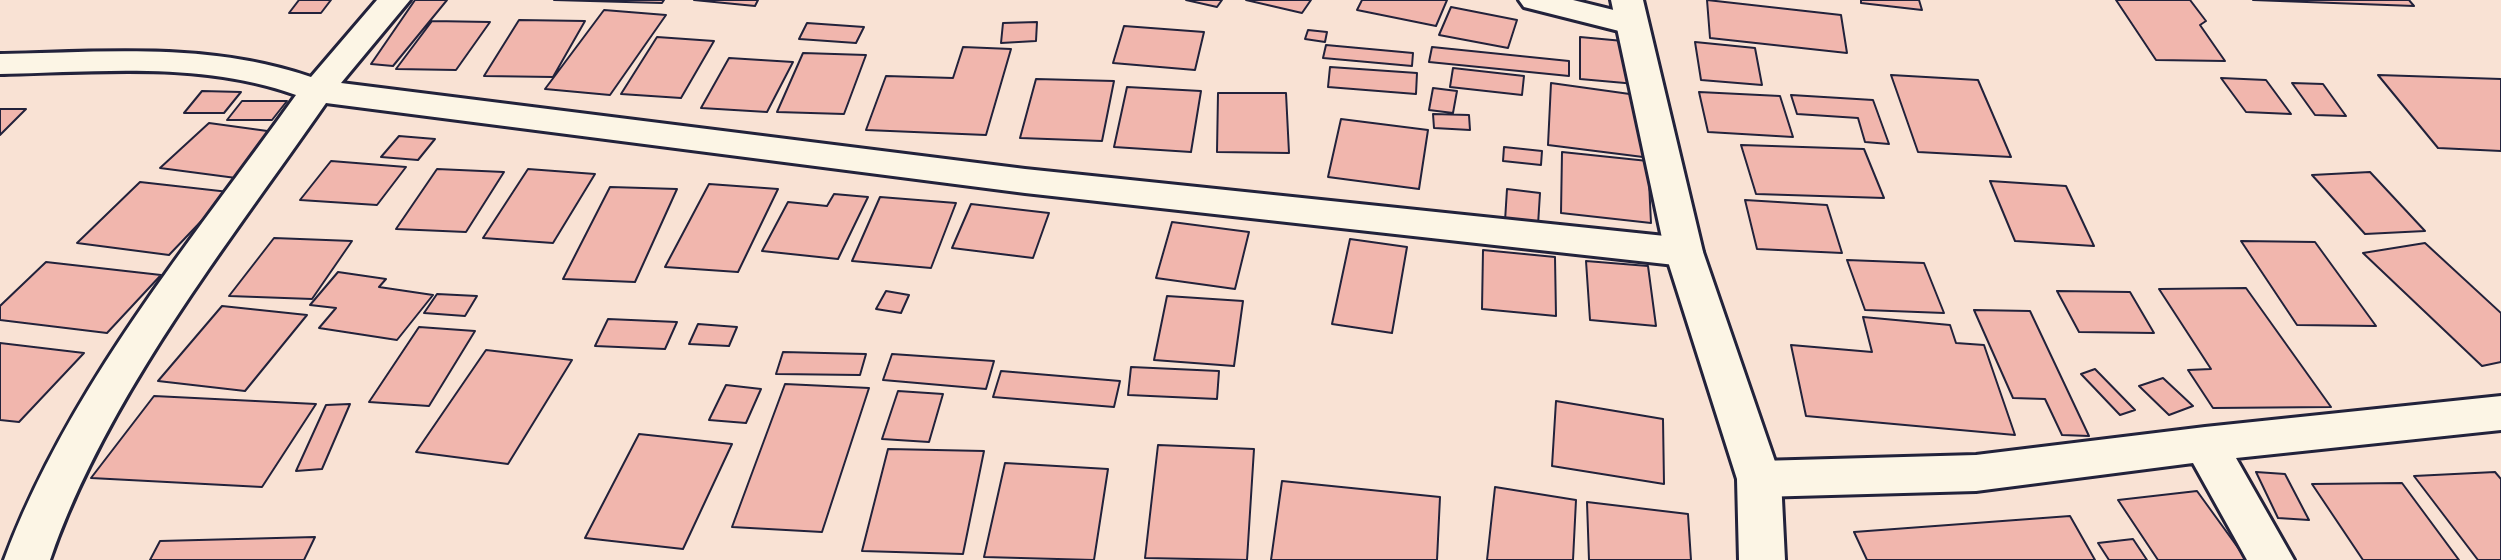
<!DOCTYPE html>
<style>
body{margin:0}
canvas{display:block;background:#f9e2d4}
</style>
<canvas width="2501" height="560"></canvas>
<script>
const g = document.querySelector('canvas').getContext('2d');
g.lineJoin = 'round';
function fill(path, color) { g.fillStyle = color; g.fill(path, 'evenodd'); }
function trace(path, color, width, dash) { g.strokeStyle = color; g.lineWidth = width; g.lineCap = dash ? 'butt' : 'round'; g.setLineDash(dash || []); g.stroke(path); }
const building = new Path2D(`
 M 299,0 L 331,0 L 321,13 L 289,13 Z
 M 415,0 L 447,0 L 393,66 L 371,64 Z
 M 554,0 L 664,0 L 662,3 Z
 M 694,0 L 758,0 L 755,6 Z
 M 1186,0 L 1222,0 L 1217,7 Z
 M 1246,0 L 1311,0 L 1302,13 Z
 M 1362,0 L 1447,0 L 1436,26 L 1357,10 Z
 M 1707,0 L 1841,15 L 1847,53 L 1710,38 Z
 M 1861,0 L 1919,0 L 1922,10 L 1861,3 Z
 M 2116,0 L 2190,0 L 2206,21 L 2200,25 L 2225,61 L 2156,60 Z
 M 2253,0 L 2409,0 L 2414,6 Z
 M 1451,7 L 1517,20 L 1508,48 L 1439,35 Z
 M 604,10 L 666,15 L 610,95 L 545,89 Z
 M 519,20 L 585,21 L 553,77 L 484,76 Z
 M 432,21 L 490,22 L 456,70 L 396,69 Z
 M 1037,22 L 1036,41 L 1001,43 L 1003,23 Z
 M 807,23 L 864,27 L 856,43 L 799,39 Z
 M 1124,26 L 1204,32 L 1195,70 L 1113,63 Z
 M 1308,30 L 1327,32 L 1325,42 L 1305,39 Z
 M 657,37 L 714,41 L 681,98 L 621,94 Z
 M 1580,37 L 1634,42 L 1636,84 L 1580,79 Z
 M 1695,42 L 1755,48 L 1762,85 L 1701,80 Z
 M 1326,45 L 1413,53 L 1412,66 L 1323,58 Z
 M 963,47 L 1011,49 L 986,135 L 866,130 L 886,76 L 953,78 Z
 M 1432,47 L 1569,61 L 1569,76 L 1429,62 Z
 M 803,53 L 866,55 L 844,114 L 777,112 Z
 M 729,58 L 793,62 L 767,112 L 701,108 Z
 M 1330,67 L 1417,73 L 1416,94 L 1328,87 Z
 M 1453,68 L 1524,76 L 1522,95 L 1450,87 Z
 M 1891,75 L 1978,80 L 2011,157 L 1918,152 Z
 M 2378,75 L 2501,79 L 2501,151 L 2438,148 Z
 M 2221,78 L 2266,80 L 2291,114 L 2246,112 Z
 M 1036,79 L 1114,81 L 1102,141 L 1020,138 Z
 M 1551,83 L 1644,96 L 1643,157 L 1548,145 Z
 M 2292,83 L 2323,84 L 2346,116 L 2315,115 Z
 M 1127,87 L 1201,91 L 1191,152 L 1114,147 Z
 M 1433,88 L 1457,91 L 1453,113 L 1429,110 Z
 M 202,91 L 241,92 L 224,113 L 184,113 Z
 M 1699,92 L 1780,96 L 1793,137 L 1708,132 Z
 M 1218,93 L 1286,93 L 1289,153 L 1217,152 Z
 M 1791,95 L 1873,100 L 1889,144 L 1865,142 L 1858,118 L 1797,114 Z
 M 242,101 L 287,101 L 272,120 L 227,120 Z
 M 0,109 L 26,109 L 0,135 Z
 M 1433,114 L 1469,115 L 1470,130 L 1434,128 Z
 M 1341,119 L 1428,130 L 1419,189 L 1328,177 Z
 M 209,123 L 282,133 L 236,178 L 160,168 Z
 M 399,136 L 435,139 L 418,160 L 381,157 Z
 M 1741,145 L 1864,149 L 1884,198 L 1756,194 Z
 M 1504,147 L 1542,151 L 1541,165 L 1503,161 Z
 M 1562,152 L 1648,161 L 1651,223 L 1561,213 Z
 M 331,161 L 406,167 L 377,205 L 300,200 Z
 M 437,169 L 504,172 L 466,232 L 396,229 Z
 M 528,169 L 595,174 L 553,243 L 483,238 Z
 M 2370,172 L 2425,231 L 2365,234 L 2312,175 Z
 M 1990,181 L 2066,186 L 2094,246 L 2015,241 Z
 M 140,182 L 229,192 L 169,255 L 77,243 Z
 M 709,184 L 778,189 L 738,272 L 665,267 Z
 M 610,187 L 677,189 L 635,282 L 563,279 Z
 M 1507,189 L 1540,193 L 1538,225 L 1505,221 Z
 M 834,194 L 868,197 L 838,259 L 762,251 L 788,202 L 827,206 Z
 M 880,197 L 956,203 L 931,268 L 852,261 Z
 M 1745,200 L 1827,205 L 1842,253 L 1757,249 Z
 M 971,204 L 1049,213 L 1033,258 L 952,248 Z
 M 1172,222 L 1249,232 L 1235,289 L 1156,278 Z
 M 274,238 L 352,241 L 312,299 L 229,296 Z
 M 1350,239 L 1407,247 L 1392,333 L 1332,324 Z
 M 2241,241 L 2315,242 L 2376,326 L 2297,325 Z
 M 2425,243 L 2501,313 L 2501,362 L 2482,366 L 2363,253 Z
 M 1483,250 L 1555,257 L 1556,316 L 1482,309 Z
 M 1847,260 L 1924,263 L 1944,313 L 1865,310 Z
 M 1586,261 L 1648,266 L 1656,326 L 1590,320 Z
 M 46,262 L 161,275 L 107,333 L 0,320 L 0,306 Z
 M 338,272 L 386,279 L 379,287 L 433,295 L 397,340 L 319,328 L 336,308 L 310,305 Z
 M 2246,288 L 2331,407 L 2213,408 L 2188,370 L 2211,369 L 2159,289 Z
 M 886,291 L 909,295 L 901,313 L 876,309 Z
 M 2057,291 L 2130,292 L 2154,333 L 2079,332 Z
 M 437,294 L 477,296 L 465,316 L 424,313 Z
 M 1167,296 L 1243,301 L 1234,366 L 1154,360 Z
 M 222,306 L 307,315 L 245,391 L 158,381 Z
 M 1974,310 L 2030,311 L 2089,436 L 2062,435 L 2045,399 L 2013,398 Z
 M 1863,317 L 1950,325 L 1956,343 L 1984,345 L 2015,435 L 1806,416 L 1791,345 L 1872,352 Z
 M 608,319 L 677,322 L 665,349 L 595,346 Z
 M 698,324 L 737,327 L 729,346 L 689,344 Z
 M 419,327 L 475,331 L 429,406 L 369,402 Z
 M 0,343 L 84,353 L 19,422 L 0,420 Z
 M 486,350 L 572,360 L 508,464 L 416,452 Z
 M 783,352 L 866,354 L 860,375 L 776,374 Z
 M 892,354 L 994,361 L 986,389 L 883,380 Z
 M 1131,367 L 1219,371 L 1217,399 L 1128,395 Z
 M 2095,369 L 2135,410 L 2120,415 L 2081,374 Z
 M 1001,371 L 1120,381 L 1114,407 L 993,397 Z
 M 2163,378 L 2193,406 L 2169,415 L 2139,386 Z
 M 785,384 L 869,388 L 822,532 L 732,527 Z
 M 726,385 L 761,389 L 746,423 L 709,420 Z
 M 898,391 L 943,394 L 929,442 L 882,439 Z
 M 154,396 L 316,404 L 262,487 L 91,478 Z
 M 1556,401 L 1663,419 L 1664,484 L 1552,466 Z
 M 350,404 L 322,469 L 296,471 L 326,405 Z
 M 639,434 L 732,444 L 683,549 L 585,538 Z
 M 1158,445 L 1254,449 L 1247,560 L 1145,558 Z
 M 888,449 L 984,451 L 963,554 L 862,551 Z
 M 1005,463 L 1108,469 L 1094,560 L 984,557 Z
 M 2256,472 L 2285,474 L 2309,520 L 2278,518 Z
 M 2495,472 L 2501,479 L 2501,560 L 2478,560 L 2414,476 Z
 M 1282,481 L 1440,497 L 1437,560 L 1271,560 Z
 M 2402,483 L 2459,560 L 2363,560 L 2312,484 Z
 M 1495,487 L 1576,500 L 1573,560 L 1487,560 Z
 M 2197,491 L 2247,560 L 2158,560 L 2118,500 Z
 M 1587,502 L 1688,514 L 1691,560 L 1589,560 Z
 M 2070,516 L 2095,560 L 1867,560 L 1854,532 Z
 M 315,537 L 304,560 L 150,560 L 160,541 Z
 M 2133,539 L 2147,560 L 2109,560 L 2098,543 Z`);
const minor = new Path2D(`
 M 377,0 L 410,0 L 341,83 L 1025,169 L 1684,238 L 1697,242 L 1703,252 L 1697,262 L 1684,266 L 1025,193 L 326,103 C 228,244 106,397 50,560 L 4,560 C 68,388 190,243 296,95 C 202,61 98,72 0,74 L 0,54 C 104,52 211,42 311,77 Z
 M 1519,0 L 1573,0 L 1642,17 L 1647,24 L 1642,31 L 1631,34 L 1524,7 Z
 M 2501,396 L 2501,430 L 2236,458 L 2294,560 L 2247,560 L 2193,463 L 1976,491 L 1759,497 L 1744,492 L 1737,479 L 1744,466 L 1759,461 L 1976,455 L 2205,427 Z`);
const tertiary = new Path2D(`
 M 1611,0 L 1643,0 L 1703,252 L 1781,479 L 1785,560 L 1739,560 L 1737,479 L 1665,252 Z`);
fill(building, '#f1b6ad');
trace(building, '#22223b', 2);
trace(minor, '#22223b', 6);
trace(tertiary, '#22223b', 6);
fill(minor, '#fcf5e5');
fill(tertiary, '#fcf5e5');
</script>
